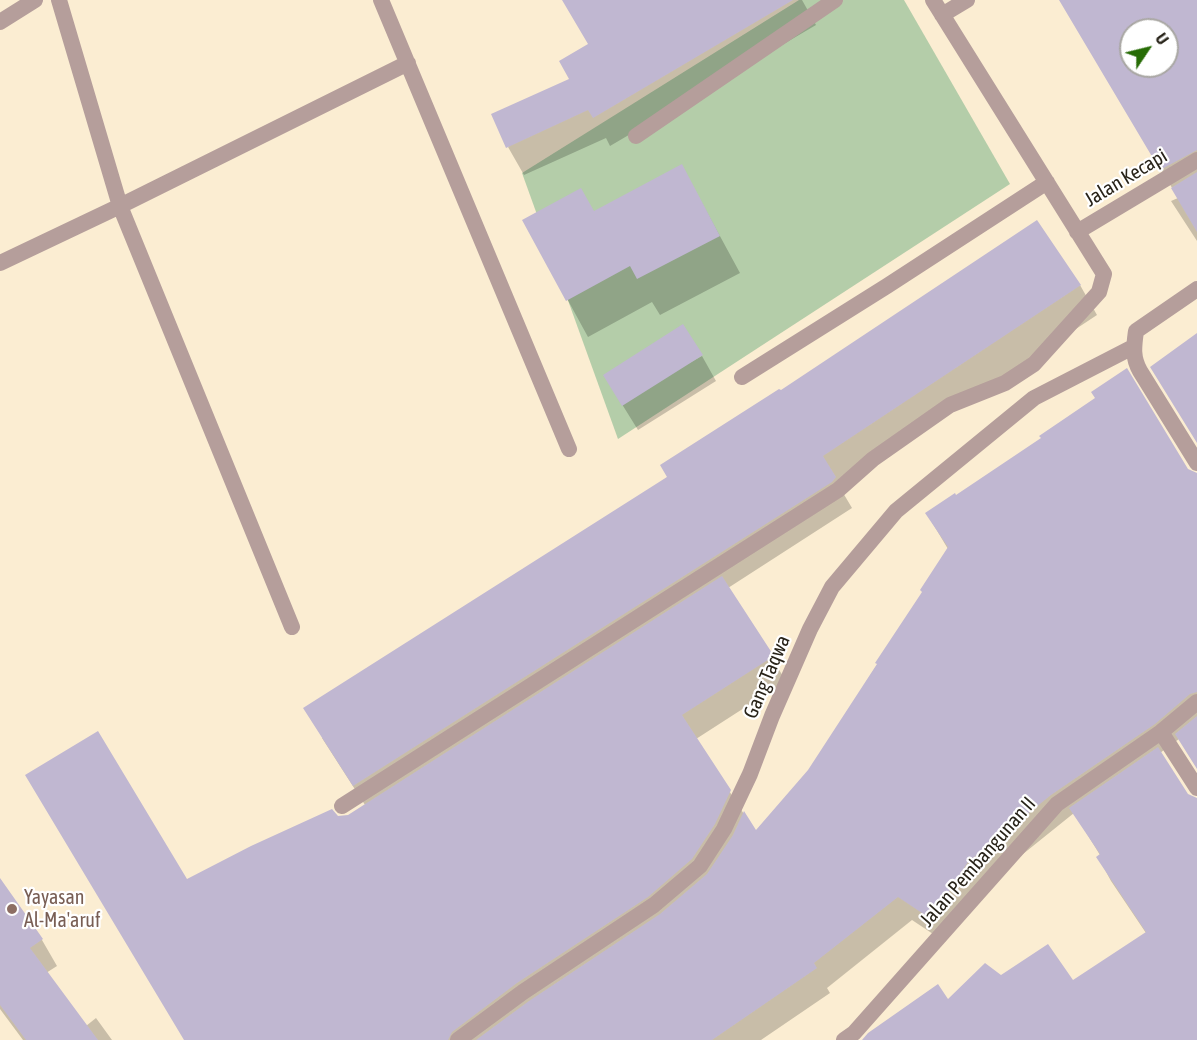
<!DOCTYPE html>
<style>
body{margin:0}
#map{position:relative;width:1197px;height:1040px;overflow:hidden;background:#fbedd2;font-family:"Asap Condensed",sans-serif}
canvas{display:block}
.north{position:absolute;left:1119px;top:18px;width:60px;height:60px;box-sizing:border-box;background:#fff;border:2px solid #a9a7a3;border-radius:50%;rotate:55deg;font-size:16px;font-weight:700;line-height:24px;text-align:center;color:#282319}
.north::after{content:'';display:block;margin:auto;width:21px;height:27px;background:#276c06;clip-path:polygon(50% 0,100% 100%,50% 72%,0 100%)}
</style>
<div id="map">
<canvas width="1197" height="1040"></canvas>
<div class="north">U</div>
</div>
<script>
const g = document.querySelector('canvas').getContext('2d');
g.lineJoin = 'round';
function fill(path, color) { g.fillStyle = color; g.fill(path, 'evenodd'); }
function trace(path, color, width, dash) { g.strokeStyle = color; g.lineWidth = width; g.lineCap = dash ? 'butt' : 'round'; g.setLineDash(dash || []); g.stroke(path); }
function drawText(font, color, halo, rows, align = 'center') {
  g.font = font + ' "Asap Condensed",sans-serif'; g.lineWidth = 4.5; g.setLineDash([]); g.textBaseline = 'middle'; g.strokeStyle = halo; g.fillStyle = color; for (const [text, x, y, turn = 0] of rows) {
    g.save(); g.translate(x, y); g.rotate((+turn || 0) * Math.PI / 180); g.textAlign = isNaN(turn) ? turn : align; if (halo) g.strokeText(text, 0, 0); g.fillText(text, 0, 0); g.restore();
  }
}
const green = new Path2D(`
 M 799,0 L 904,0 L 1010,184 L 618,439 L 522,173 Z`);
const shadow = new Path2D(`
 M 563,0 L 802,0 L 816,25 L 610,146 L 606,138 L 524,175 L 508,147 L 571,79 L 589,44 Z
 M 1061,0 L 1197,0 L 1197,241 L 1171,201 L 1178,198 ZM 1131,30 L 1167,30 L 1167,66 L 1131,66 Z
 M 702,203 L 740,273 L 660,315 L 652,302 L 588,337 L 524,220 Z
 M 1080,285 L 1097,315 L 839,486 L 852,508 L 728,588 L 786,681 L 696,739 L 756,833 L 809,771 L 923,593 L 948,549 L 927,514 L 1187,470 L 1197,475 L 1197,768 L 1179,739 L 1160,753 L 1187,795 L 1197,800 L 1197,1040 L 875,1040 L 948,1001 L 1001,977 L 1072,982 L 1146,933 L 1111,881 L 1098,857 L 1100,855 L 1074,813 L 982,887 L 945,942 L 912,920 L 827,988 L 830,993 L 761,1040 L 185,1040 L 187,881 L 337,817 L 348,816 L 365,805 L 322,738 L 780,392 Z
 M 702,356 L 716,381 L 638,430 L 620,401 Z
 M 0,880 L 42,940 L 57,966 L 46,973 L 86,1026 L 96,1018 L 112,1040 L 23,1040 L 0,1009 Z`);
const building = new Path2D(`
 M 562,0 L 793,0 L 593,118 L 588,110 L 506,148 L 491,114 L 569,79 L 559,61 L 588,44 Z
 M 1059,0 L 1197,0 L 1197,150 L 1160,170 ZM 1131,30 L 1167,30 L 1167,66 L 1131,66 Z
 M 682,164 L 720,236 L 637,279 L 630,266 L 566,301 L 522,220 L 581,188 L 594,211 Z
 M 1197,172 L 1197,232 L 1171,188 Z
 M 1037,220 L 1081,285 L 823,456 L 836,477 L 832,482 L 353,786 L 303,708 L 667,477 L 660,465 L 779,389 L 781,390 Z
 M 683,324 L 703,355 L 622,406 L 603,375 Z
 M 1197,333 L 1197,443 L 1150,367 Z
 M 1127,368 L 1188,469 L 1197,473 L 1197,692 L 1190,694 L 1155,724 L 1051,795 L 968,862 L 931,919 L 898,897 L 814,963 L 817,968 L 712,1040 L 476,1040 L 529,1001 L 660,914 L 707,874 L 733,835 L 744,811 L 756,830 L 808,770 L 877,664 L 875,663 L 922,592 L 920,590 L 948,547 L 925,513 L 955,493 L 956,495 L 1041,438 L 1039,436 L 1095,398 L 1091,392 Z
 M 722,576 L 774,656 L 682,715 L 731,790 L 715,824 L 692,859 L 648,897 L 517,983 L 452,1032 L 448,1040 L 184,1040 L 25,775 L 98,731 L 187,879 L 251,846 L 332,809 L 338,816 L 348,815 Z
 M 1197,716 L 1197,769 L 1175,734 Z
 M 1158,747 L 1188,794 L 1197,798 L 1197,1040 L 862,1040 L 868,1033 L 938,984 L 948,999 L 985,963 L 1001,975 L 1048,944 L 1073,980 L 1146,932 L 1096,857 L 1100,854 L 1069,808 Z
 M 0,878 L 43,939 L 30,948 L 98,1040 L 26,1040 L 0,1005 Z`);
const service = new Path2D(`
 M 636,136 L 835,0`);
const minor = new Path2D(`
 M 59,0 L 120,206 L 292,627
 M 381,0 L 569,449
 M 942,15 L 967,0
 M 0,22 L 35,0
 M 1077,232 L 1197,160
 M 0,263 L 120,206 L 408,63
 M 1197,289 L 1136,331 C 1134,346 1132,357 1140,371 L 1197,463
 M 742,377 L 887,286 L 1047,182
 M 1161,732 L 1197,788
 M 342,806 L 838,490 L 873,459 L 950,405 L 1005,383 L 1034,364 L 1099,292 L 1104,274 L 933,0
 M 458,1040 L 523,992 L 654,905 L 700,866 L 724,829 L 750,774 L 772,716 L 810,629 L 832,587 L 896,511 L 1034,398 L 1133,347
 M 844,1040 L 854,1033 L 1057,804 L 1161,732 L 1197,702`);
const markers = [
 [12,909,6,"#8d6e63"]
];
const streetNames = [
 ["Jalan Kecapi",1126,178,-31],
 ["Gang Taqwa",767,677,-67],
 ["Jalan Pembangunan II",978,862,-49]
];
const educationNames = [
 ["Yayasan",24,898],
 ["Al-Ma'aruf",24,921]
];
fill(green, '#b4cda9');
fill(shadow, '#0003');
fill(building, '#c0b7d1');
trace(service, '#b59e9b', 16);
trace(minor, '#b59e9b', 16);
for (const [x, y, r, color] of markers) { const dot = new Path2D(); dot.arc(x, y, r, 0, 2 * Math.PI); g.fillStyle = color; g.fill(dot); trace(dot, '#fff', 2); }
drawText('20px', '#282319', '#fff', streetNames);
drawText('20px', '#785e54', '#fff', educationNames, 'left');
</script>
